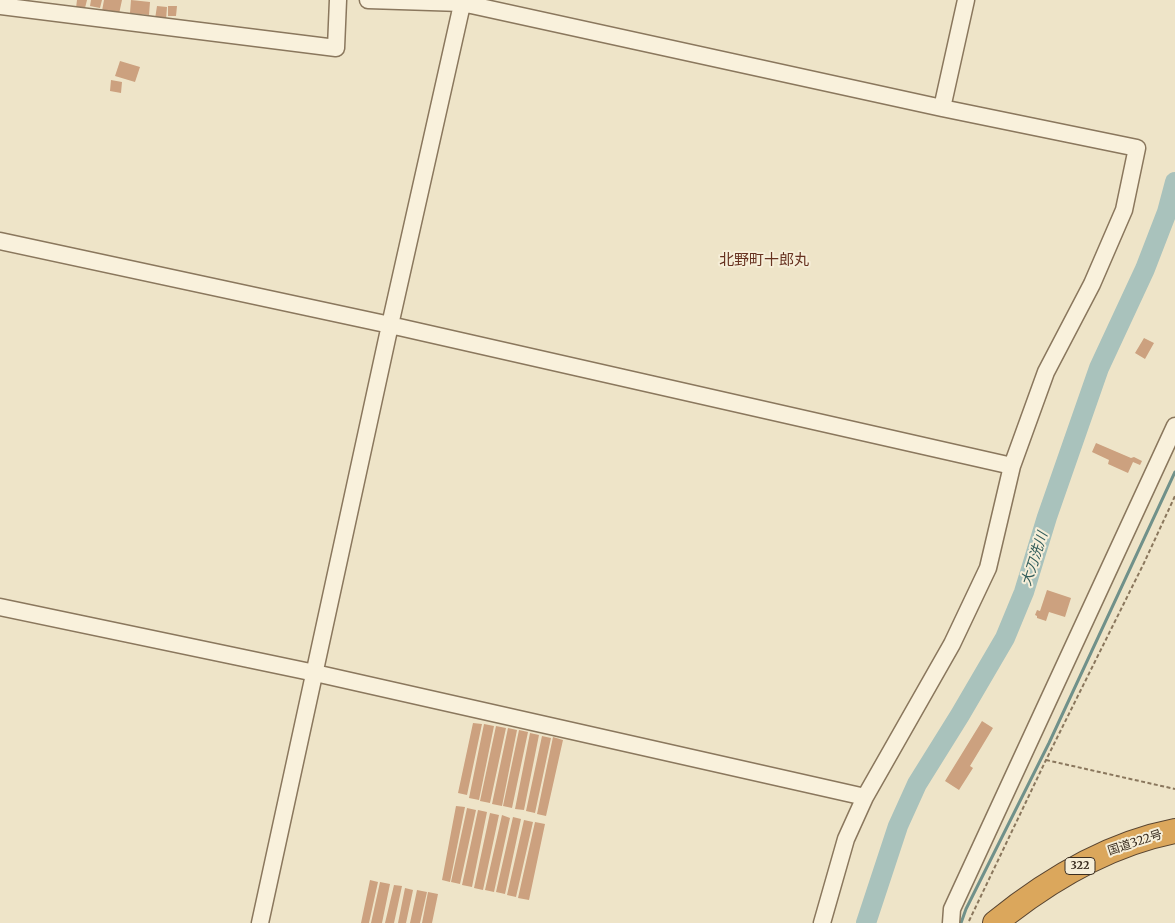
<!DOCTYPE html>
<meta charset="utf-8">
<style>
body{margin:0}
canvas{display:block;background:#eee4c8}
</style>
<canvas width="1175" height="923"></canvas>
<script>
const g = document.querySelector('canvas').getContext('2d');
g.lineJoin = 'round';
function trace(path, color, width, dash) { g.strokeStyle = color; g.lineWidth = width; g.lineCap = dash ? 'butt' : 'round'; g.setLineDash(dash || []); g.stroke(path); }
function fill(path, color) { g.fillStyle = color; g.fill(path, 'evenodd'); }
function drawText(font, color, halo, rows, align = 'center') {
  g.font = font + ' Merriweather,"Noto Sans JP",serif'; g.lineWidth = 4; g.setLineDash([]); g.textBaseline = 'middle'; g.strokeStyle = halo; g.fillStyle = color; for (const [text, x, y, turn = 0] of rows) {
    g.save(); g.translate(x, y); g.rotate((+turn || 0) * Math.PI / 180); g.textAlign = isNaN(turn) ? turn : align; if (halo) g.strokeText(text, 0, 0); g.fillText(text, 0, 0); g.restore();
  }
}
const stream = new Path2D(`
 M 961,923 L 966,909 L 1049,743 L 1175,472`);
const river = new Path2D(`
 M 866,923 L 898,826 L 917,784 L 960,715 L 1005,638 L 1024,592 L 1047,517 L 1099,368 L 1145,269 L 1167,212 L 1175,182`);
const building = new Path2D(`
 M 77,0 L 87,0 L 85,8 L 76,8 Z
 M 91,0 L 102,0 L 100,8 L 90,6 Z
 M 104,0 L 122,0 L 119,14 L 102,11 Z
 M 131,0 L 150,2 L 149,15 L 130,13 Z
 M 157,6 L 167,7 L 166,20 L 155,19 Z
 M 168,6 L 177,6 L 176,16 L 168,16 Z
 M 120,61 L 140,67 L 135,82 L 115,76 Z
 M 111,80 L 122,82 L 121,93 L 110,91 Z
 M 1144,338 L 1154,343 L 1145,359 L 1135,353 Z
 M 1096,443 L 1131,458 L 1134,457 L 1142,461 L 1140,465 L 1133,462 L 1128,473 L 1108,464 L 1109,460 L 1092,452 Z
 M 1047,590 L 1071,598 L 1065,617 L 1049,612 L 1046,621 L 1037,618 L 1037,616 L 1035,615 L 1037,610 L 1040,611 Z
 M 982,721 L 993,728 L 970,766 L 973,768 L 959,790 L 945,781 Z
 M 473,723 L 482,724 L 467,795 L 458,793 Z
 M 484,724 L 494,726 L 479,800 L 469,798 Z
 M 496,726 L 506,728 L 490,803 L 480,801 Z
 M 508,728 L 517,730 L 502,806 L 492,804 Z
 M 519,730 L 528,732 L 512,808 L 503,806 Z
 M 530,733 L 539,735 L 524,810 L 515,809 Z
 M 542,736 L 551,738 L 535,813 L 526,811 Z
 M 553,737 L 563,740 L 546,816 L 537,814 Z
 M 456,806 L 465,807 L 450,882 L 442,880 Z
 M 467,808 L 476,810 L 460,884 L 451,882 Z
 M 478,810 L 487,812 L 472,887 L 462,885 Z
 M 490,813 L 499,815 L 483,890 L 474,888 Z
 M 502,815 L 510,818 L 494,892 L 485,890 Z
 M 513,817 L 521,819 L 505,894 L 496,892 Z
 M 524,820 L 533,822 L 516,897 L 507,895 Z
 M 535,822 L 545,824 L 529,900 L 518,898 Z
 M 370,880 L 378,882 L 369,923 L 361,923 Z
 M 380,882 L 390,884 L 382,923 L 371,923 Z
 M 394,885 L 402,886 L 394,923 L 385,923 Z
 M 405,888 L 413,890 L 406,923 L 398,923 Z
 M 417,890 L 427,892 L 420,923 L 410,923 Z
 M 428,892 L 438,894 L 432,923 L 422,923 Z`);
const path = new Path2D(`
 M 1046,760 L 1175,789
 M 969,921 L 1046,760 L 1144,563 L 1175,496`);
const minor = new Path2D(`
 M 368,0 L 462,3 L 942,108 L 1137,148 L 1124,210 L 1092,284 L 1046,372 L 1012,466 L 988,568 L 952,644 L 865,797 L 846,839 L 822,923
 M 0,6 L 336,48 L 338,0
 M 942,108 L 966,0
 M 0,241 L 390,325 L 1012,466
 M 0,607 L 315,673 L 865,797
 M 260,923 L 390,325 L 463,0
 M 951,923 L 952,909 L 1175,426`);
const highway = new Path2D(`
 M 995,923 C 1048,880 1108,844 1175,831`);
const shields = [
 [1080,866,30]
];
const shieldNames = [
 ["322",1080,866]
];
const streetNames = [
 ["国道322号",1135,843,-18]
];
const waterNames = [
 ["大刀洗川",1035,559,-72]
];
const quarterNames = [
 ["北野町十郎丸",764,261]
];
trace(stream, '#70918a', 3);
trace(river, '#a9c2bc', 20);
fill(building, '#cca17f');
trace(minor, '#8a775d', 19);
trace(highway, '#594531', 26);
trace(path, '#8a775d', 2, [4, 2.5]);
trace(minor, '#f9f1dc', 16);
trace(highway, '#dba75c', 24);
for (const [x, y, w] of shields) { const box = new Path2D(); box.roundRect(x - w / 2, y - 8.5, w, 17, 4); g.fillStyle = '#f6eed8'; g.fill(box); trace(box, '#3b2e21', 1); }
drawText('bold 11px', '#3b2e21', null, shieldNames);
drawText('12px', '#3b2e21', '#f6eed8', streetNames);
drawText('italic 14px', '#305b59', '#f6eed8', waterNames);
drawText('15px', '#673220', '#f6eed8', quarterNames);
</script>
